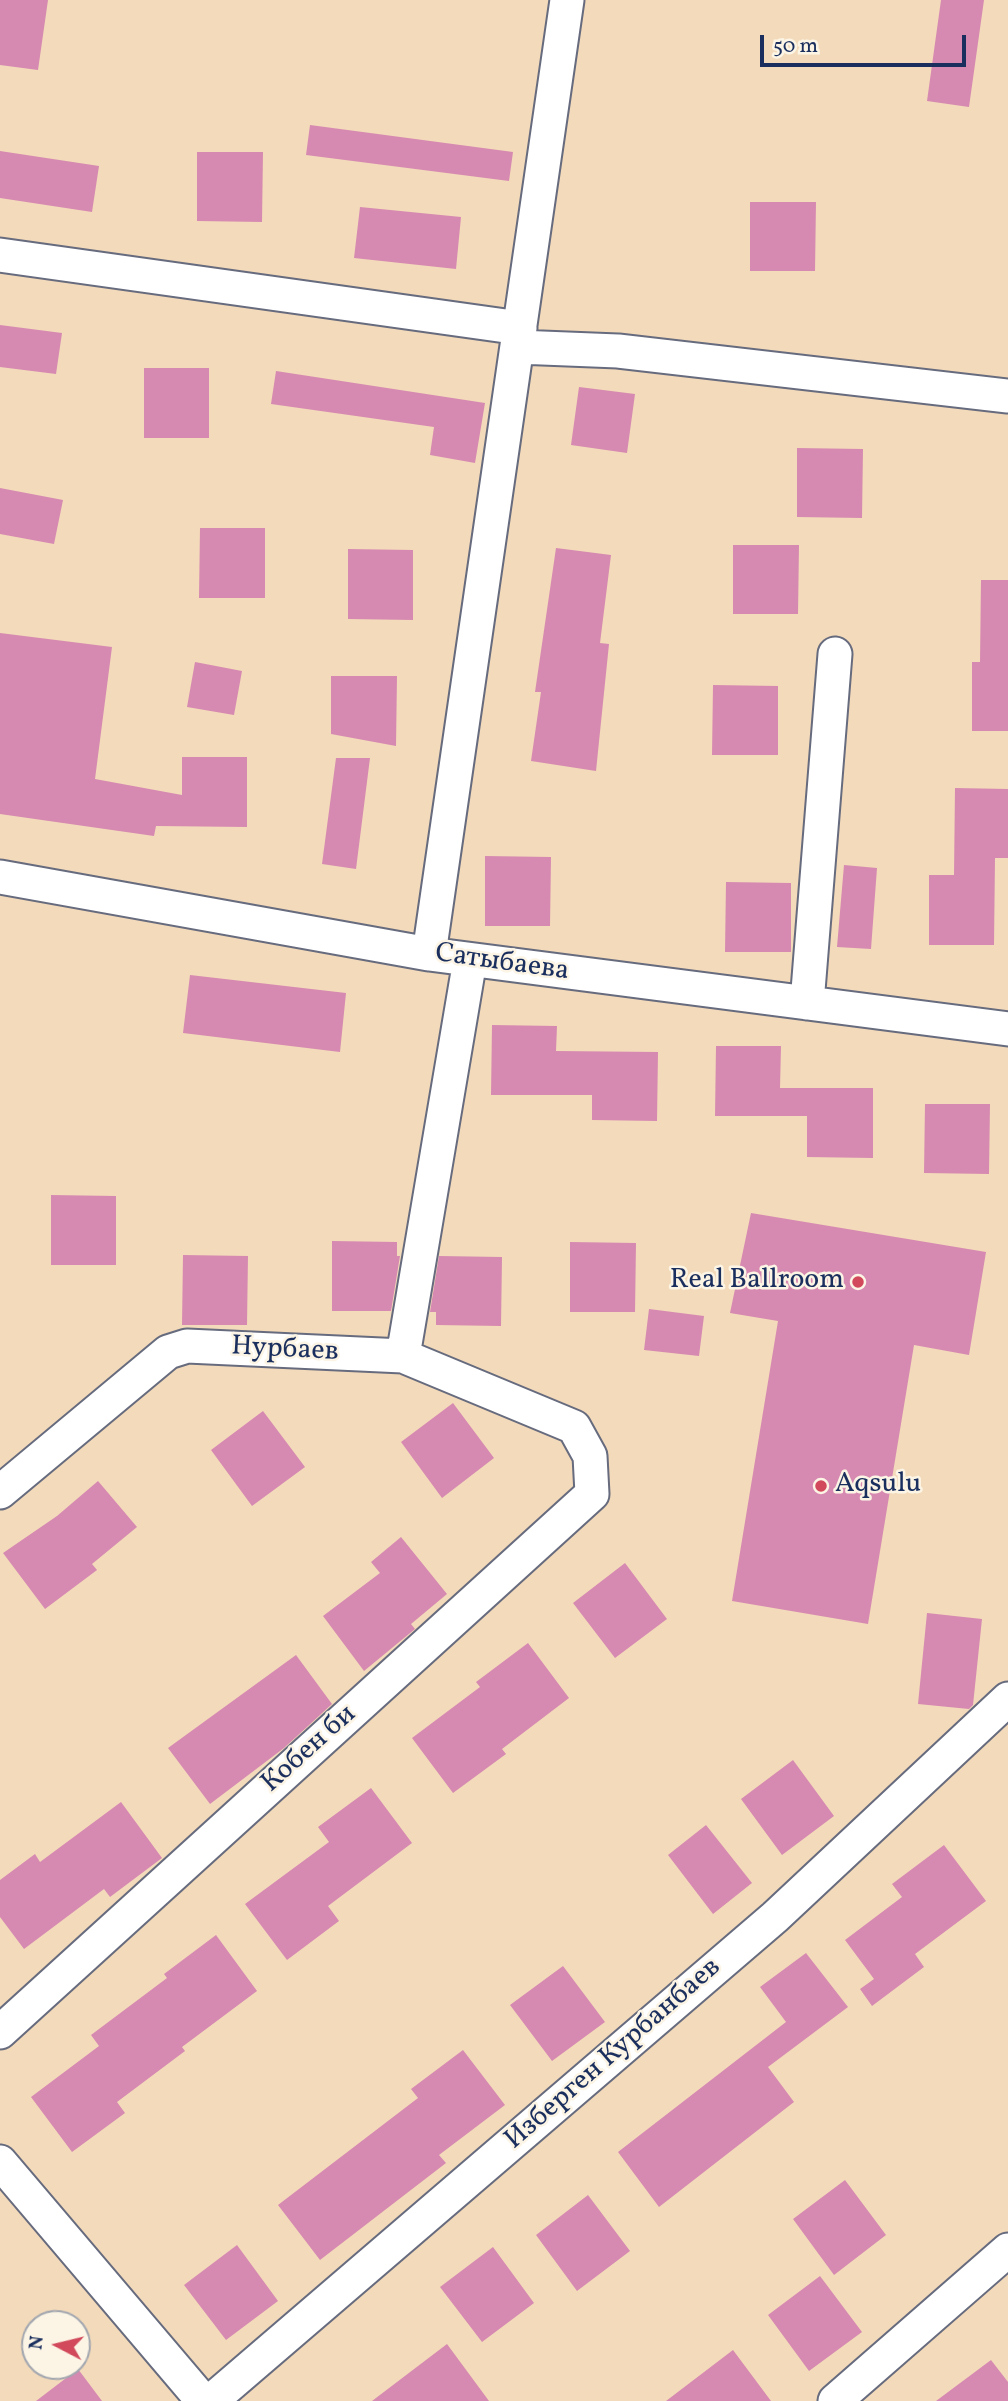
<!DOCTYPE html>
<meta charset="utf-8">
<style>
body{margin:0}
#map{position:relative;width:1008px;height:2401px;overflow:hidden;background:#f3daba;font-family:Vollkorn,serif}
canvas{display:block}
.north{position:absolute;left:21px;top:2310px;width:70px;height:70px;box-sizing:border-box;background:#fcf5e5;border:2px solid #a2a6af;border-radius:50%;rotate:277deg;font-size:19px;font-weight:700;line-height:28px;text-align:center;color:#1b2f5e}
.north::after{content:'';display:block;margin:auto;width:24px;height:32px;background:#d1495b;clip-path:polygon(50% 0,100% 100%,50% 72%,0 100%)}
.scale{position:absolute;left:760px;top:35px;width:206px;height:32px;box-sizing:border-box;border:4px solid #1b2f5e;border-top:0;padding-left:9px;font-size:21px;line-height:24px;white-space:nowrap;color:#1b2f5e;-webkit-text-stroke:5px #fcf5e5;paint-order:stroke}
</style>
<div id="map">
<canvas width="1008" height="2401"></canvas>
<div class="north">N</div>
<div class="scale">50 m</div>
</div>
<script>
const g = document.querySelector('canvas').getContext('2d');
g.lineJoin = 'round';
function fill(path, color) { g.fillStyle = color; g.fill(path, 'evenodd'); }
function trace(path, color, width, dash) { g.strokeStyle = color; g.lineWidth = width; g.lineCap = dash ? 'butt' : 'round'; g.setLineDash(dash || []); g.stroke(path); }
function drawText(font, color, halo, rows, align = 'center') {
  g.font = font + ' Vollkorn,serif'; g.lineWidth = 5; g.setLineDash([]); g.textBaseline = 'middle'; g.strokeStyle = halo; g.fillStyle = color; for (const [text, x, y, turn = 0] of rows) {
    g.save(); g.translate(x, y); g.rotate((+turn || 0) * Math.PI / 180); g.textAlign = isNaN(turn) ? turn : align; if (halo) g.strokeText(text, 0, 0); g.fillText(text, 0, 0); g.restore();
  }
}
const building = new Path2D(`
 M 0,0 L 48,0 L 38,70 L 0,65 Z
 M 941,0 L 984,0 L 969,107 L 927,101 Z
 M 310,125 L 513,152 L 509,181 L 306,155 Z
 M 0,151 L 99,166 L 92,212 L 0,198 Z
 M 197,152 L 263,152 L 262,222 L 197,221 Z
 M 750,202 L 816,202 L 815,271 L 750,271 Z
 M 360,207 L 461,217 L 456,269 L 354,258 Z
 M 0,325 L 62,333 L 56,374 L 0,367 Z
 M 144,368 L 209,368 L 209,438 L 144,438 Z
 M 276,371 L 485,403 L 475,463 L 430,455 L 434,427 L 271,404 Z
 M 579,387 L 635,394 L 627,453 L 571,445 Z
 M 797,448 L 863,449 L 862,518 L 797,517 Z
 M 0,488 L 63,500 L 54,544 L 0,534 Z
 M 200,528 L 265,528 L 265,598 L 199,598 Z
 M 733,545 L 799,545 L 798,614 L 733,614 Z
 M 556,548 L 611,555 L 600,643 L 609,644 L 596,771 L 531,761 L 541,692 L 535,692 Z
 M 348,549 L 413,550 L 413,620 L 348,619 Z
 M 981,580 L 1008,580 L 1008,731 L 972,731 L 972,662 L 980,662 Z
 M 0,633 L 112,647 L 95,779 L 182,795 L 182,757 L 247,757 L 247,827 L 156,826 L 154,836 L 0,814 Z
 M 195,662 L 242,671 L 234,715 L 187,707 Z
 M 331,676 L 397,676 L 396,746 L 331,734 Z
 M 713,685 L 778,686 L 778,755 L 712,755 Z
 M 336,758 L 370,758 L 356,869 L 322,864 Z
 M 955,788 L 1008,789 L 1008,858 L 995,858 L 994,945 L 929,945 L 929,875 L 954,875 Z
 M 485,856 L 551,857 L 550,926 L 485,926 Z
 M 844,865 L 877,868 L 871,949 L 837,947 Z
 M 726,882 L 791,883 L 791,952 L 725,952 Z
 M 190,975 L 346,993 L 340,1052 L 183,1033 Z
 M 492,1025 L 557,1026 L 556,1051 L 658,1052 L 657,1121 L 592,1120 L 592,1095 L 491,1095 Z
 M 716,1046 L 781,1046 L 780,1088 L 873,1088 L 873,1158 L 807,1157 L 807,1116 L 715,1116 Z
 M 925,1104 L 990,1104 L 989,1174 L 924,1173 Z
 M 51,1195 L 116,1196 L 116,1265 L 51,1265 Z
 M 751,1213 L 986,1252 L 969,1355 L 914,1345 L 868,1624 L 732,1601 L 778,1321 L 730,1313 Z
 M 332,1241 L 397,1242 L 397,1256 L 400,1256 L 391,1311 L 332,1311 Z
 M 570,1242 L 636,1243 L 635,1312 L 570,1312 Z
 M 183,1255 L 248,1256 L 247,1325 L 182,1325 Z
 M 439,1256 L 502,1257 L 501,1326 L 436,1325 L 436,1312 L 430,1312 Z
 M 649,1309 L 704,1316 L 699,1356 L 644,1350 Z
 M 453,1403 L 494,1458 L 442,1498 L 401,1442 Z
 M 263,1411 L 305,1467 L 252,1506 L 211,1450 Z
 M 98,1481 L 137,1527 L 92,1564 L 97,1570 L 45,1609 L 3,1553 L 57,1516 Z
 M 401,1537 L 447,1594 L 411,1624 L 415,1629 L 364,1671 L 323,1616 L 380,1573 L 371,1562 Z
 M 625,1563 L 667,1619 L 615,1658 L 573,1603 Z
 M 927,1613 L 982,1619 L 973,1705 L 969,1709 L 918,1704 Z
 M 528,1643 L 569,1698 L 502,1749 L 506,1754 L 453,1793 L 412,1738 L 480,1687 L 476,1682 Z
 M 296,1655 L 332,1704 L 284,1748 L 210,1804 L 168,1748 Z
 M 793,1760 L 834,1816 L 782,1855 L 741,1799 Z
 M 371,1788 L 412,1843 L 328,1906 L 339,1921 L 287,1960 L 245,1904 L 329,1842 L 318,1827 Z
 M 121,1802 L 162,1858 L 110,1897 L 104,1889 L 24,1949 L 0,1917 L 0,1880 L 35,1854 L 40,1862 Z
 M 706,1825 L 752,1883 L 713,1914 L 668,1855 Z
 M 944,1845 L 986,1901 L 915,1954 L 924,1967 L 872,2006 L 860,1989 L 874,1979 L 845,1940 L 902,1897 L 892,1884 Z
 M 216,1935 L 257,1991 L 182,2047 L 185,2051 L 117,2102 L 125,2113 L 72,2152 L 31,2097 L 99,2046 L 91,2035 L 167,1978 L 164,1974 Z
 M 806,1953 L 848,2007 L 768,2067 L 794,2102 L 659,2207 L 618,2152 L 786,2022 L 760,1987 Z
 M 563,1966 L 605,2022 L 552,2061 L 510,2005 Z
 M 463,2050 L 505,2105 L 439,2155 L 446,2163 L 320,2260 L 278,2205 L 418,2098 L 411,2089 Z
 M 845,2180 L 886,2235 L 834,2275 L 793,2219 Z
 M 588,2195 L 630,2251 L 577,2291 L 536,2235 Z
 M 237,2245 L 278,2301 L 226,2340 L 184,2285 Z
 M 493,2247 L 534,2303 L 482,2342 L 440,2287 Z
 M 820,2276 L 862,2332 L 809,2371 L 768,2315 Z
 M 447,2344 L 489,2401 L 372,2401 Z
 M 733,2350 L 771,2401 L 666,2401 Z
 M 991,2360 L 1008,2382 L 1008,2401 L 936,2401 Z
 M 78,2369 L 102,2401 L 36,2401 Z`);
const minor = new Path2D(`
 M 0,255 L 520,328
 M 517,347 L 618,351 L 1008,396
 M 0,877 L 429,954 L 1008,1029
 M 429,954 L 567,0
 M 807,1003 L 835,654
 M 403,1356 L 470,960
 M 0,1492 L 168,1352 L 187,1346 L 403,1356 L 574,1427 L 590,1456 L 592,1494 L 0,2032
 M 0,2162 L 203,2401
 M 211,2401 L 775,1917 L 1008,1699
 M 835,2401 L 1008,2250`);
const markers = [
 [858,1282,7,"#d1495b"],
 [821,1486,7,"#d1495b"]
];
const streetNames = [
 ["Сатыбаева",502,964,8],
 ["Нурбаев",285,1351,3],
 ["Кобен би",310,1750,-42],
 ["Изберген Курбанбаев",614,2055,-41]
];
const poiNames = [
 ["Real Ballroom",844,1282],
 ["Aqsulu",835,1486,"left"]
];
fill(building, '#d68ab1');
trace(minor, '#676b7e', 37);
trace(minor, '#fff', 33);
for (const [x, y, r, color] of markers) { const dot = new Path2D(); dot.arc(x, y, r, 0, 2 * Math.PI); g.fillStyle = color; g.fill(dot); trace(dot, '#fcf5e5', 2.5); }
drawText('28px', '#1b2f5e', '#fcf5e5', streetNames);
drawText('28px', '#1b2f5e', '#fcf5e5', poiNames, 'right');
</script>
